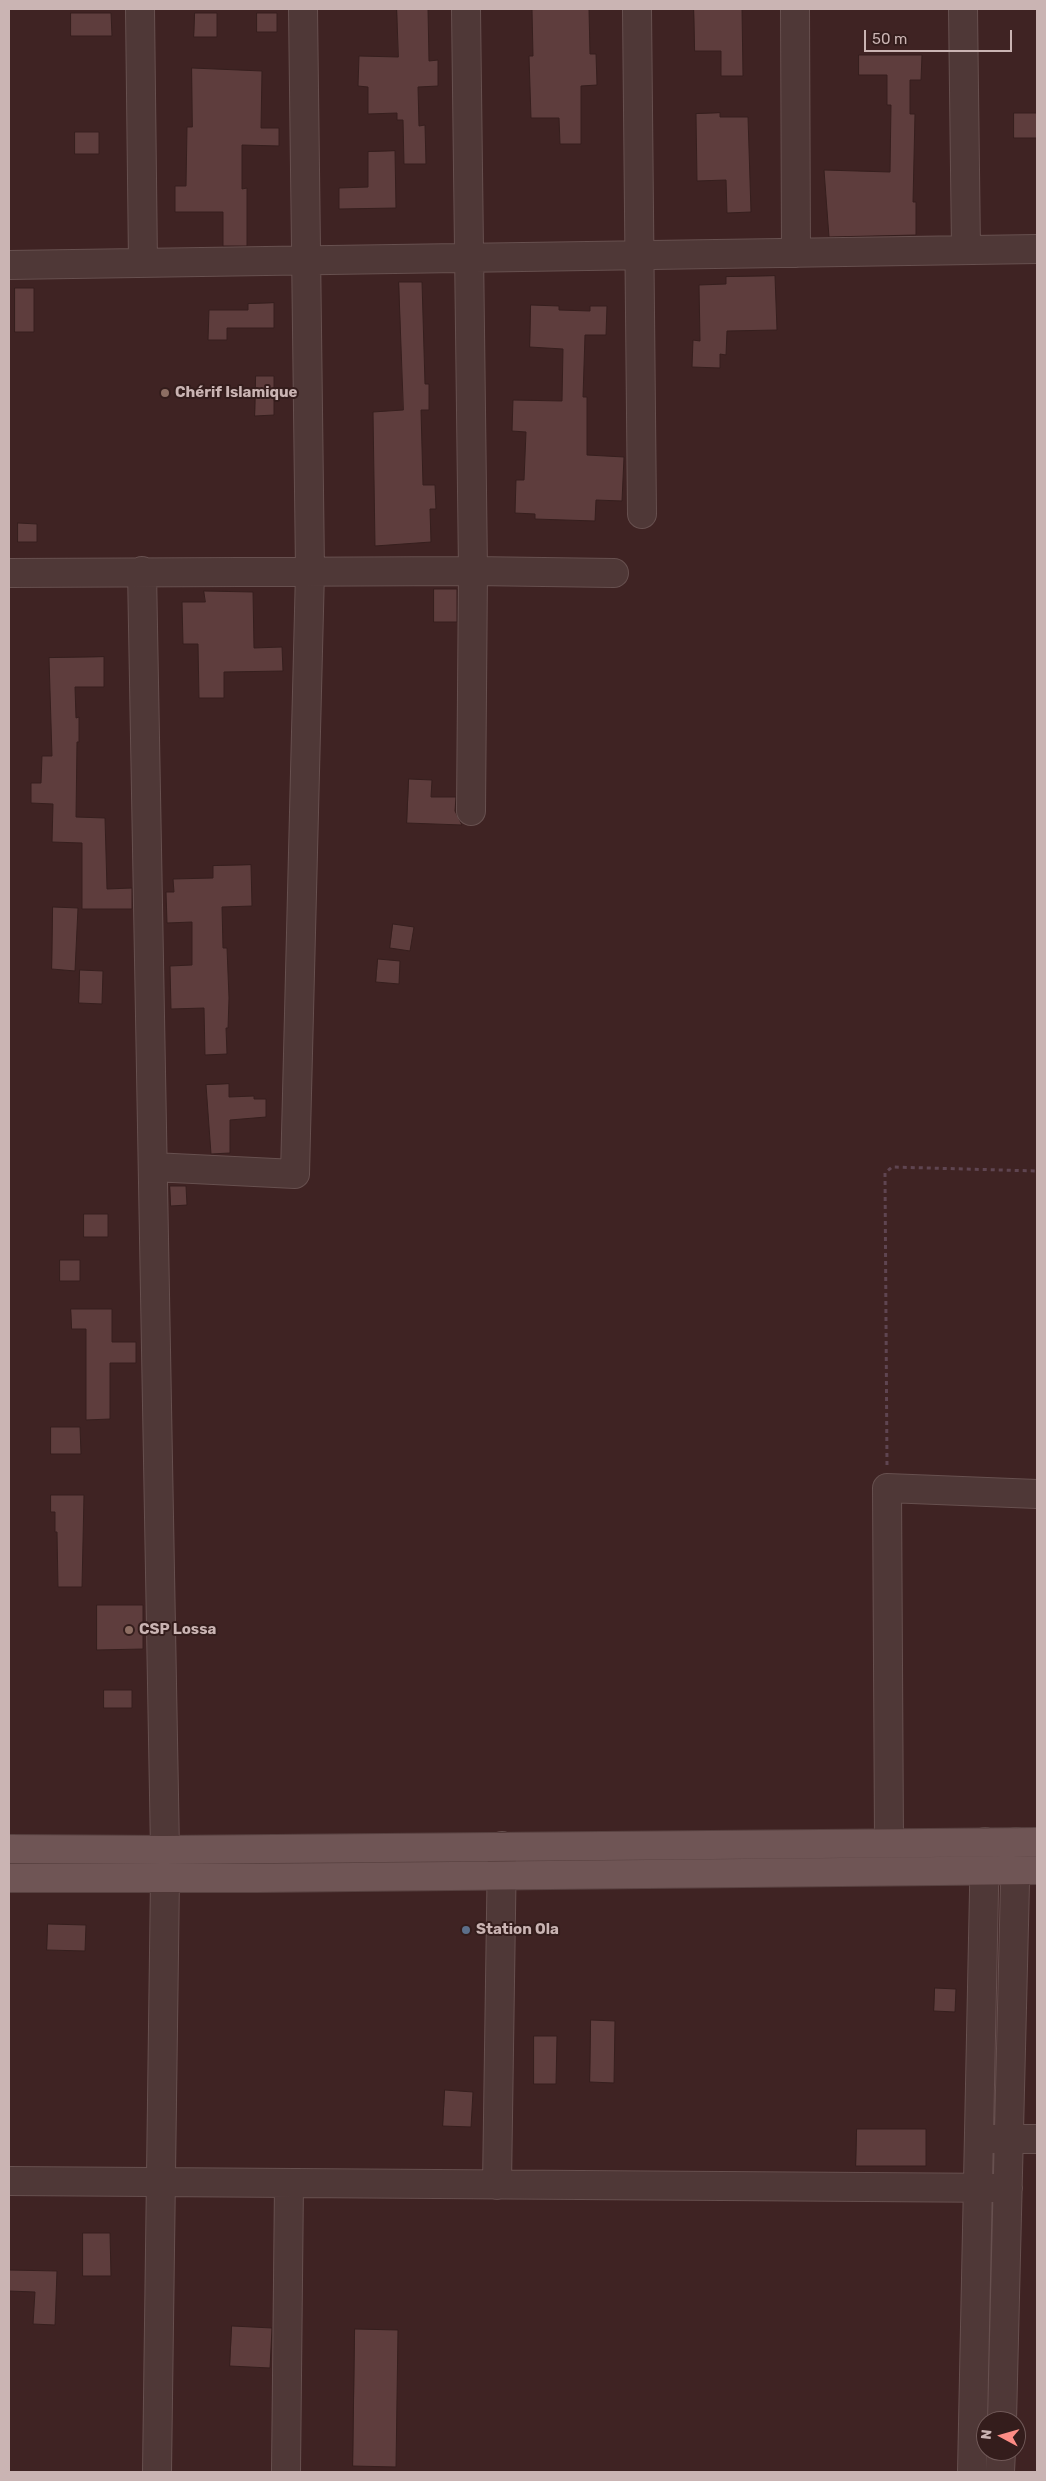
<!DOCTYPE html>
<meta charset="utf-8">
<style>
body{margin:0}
#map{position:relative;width:1046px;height:2481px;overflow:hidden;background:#3f2323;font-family:Rubik,sans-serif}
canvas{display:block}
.frame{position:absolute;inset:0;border:10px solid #cab4b3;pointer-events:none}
.north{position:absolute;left:976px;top:2411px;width:50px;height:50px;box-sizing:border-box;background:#341d1c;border:1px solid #705958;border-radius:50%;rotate:276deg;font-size:14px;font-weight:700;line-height:20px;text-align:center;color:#cab4b3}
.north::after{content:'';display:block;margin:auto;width:18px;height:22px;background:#fd8c85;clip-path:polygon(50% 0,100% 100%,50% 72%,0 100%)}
.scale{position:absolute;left:864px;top:30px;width:148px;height:22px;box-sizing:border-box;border:2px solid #cab4b3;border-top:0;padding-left:6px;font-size:15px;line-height:18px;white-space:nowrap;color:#cab4b3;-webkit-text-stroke:4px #341d1c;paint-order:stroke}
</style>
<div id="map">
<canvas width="1046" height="2481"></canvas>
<div class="frame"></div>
<div class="north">N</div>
<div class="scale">50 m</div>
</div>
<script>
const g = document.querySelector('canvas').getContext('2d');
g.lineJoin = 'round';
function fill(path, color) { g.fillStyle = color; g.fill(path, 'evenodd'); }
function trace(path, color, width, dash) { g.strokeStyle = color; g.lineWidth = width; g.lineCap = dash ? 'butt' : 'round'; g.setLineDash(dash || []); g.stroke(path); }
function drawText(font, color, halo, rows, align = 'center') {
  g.font = font + ' Rubik,sans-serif'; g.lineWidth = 4; g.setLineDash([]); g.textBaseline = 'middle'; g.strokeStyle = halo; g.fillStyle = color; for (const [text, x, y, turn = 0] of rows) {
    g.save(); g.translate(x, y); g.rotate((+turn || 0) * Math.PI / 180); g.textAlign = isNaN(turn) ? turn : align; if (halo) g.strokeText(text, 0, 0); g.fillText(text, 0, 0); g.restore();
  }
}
const building = new Path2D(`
 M 397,9 L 428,9 L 429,61 L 438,60 L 438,86 L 418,87 L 419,126 L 425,125 L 426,164 L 404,164 L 403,120 L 397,120 L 397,113 L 368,114 L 368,87 L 358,86 L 359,56 L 398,57 Z
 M 589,9 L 590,54 L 596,54 L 597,85 L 581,86 L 581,144 L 560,144 L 559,118 L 531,118 L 529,56 L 533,56 L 532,10 Z
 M 694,9 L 742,9 L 743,76 L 721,76 L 721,51 L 695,51 Z
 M 71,13 L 111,13 L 112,36 L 71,36 Z
 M 195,13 L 217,13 L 217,37 L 194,37 Z
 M 257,13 L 277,13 L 277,32 L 257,32 Z
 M 859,55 L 922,55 L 921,80 L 910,80 L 910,114 L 915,114 L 913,202 L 916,202 L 916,235 L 829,237 L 824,170 L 890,172 L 891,105 L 887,105 L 887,75 L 859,75 Z
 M 192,68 L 262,71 L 261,128 L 279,128 L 279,146 L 242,145 L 242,189 L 247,188 L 247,246 L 223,246 L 223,212 L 175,212 L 175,186 L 186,186 L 187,127 L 192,127 Z
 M 720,113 L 720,117 L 748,117 L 751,212 L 727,213 L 726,180 L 697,181 L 696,114 Z
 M 1014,113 L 1037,113 L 1037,138 L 1014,138 Z
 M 75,132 L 99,132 L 99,154 L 75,154 Z
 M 395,151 L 396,208 L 339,209 L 339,188 L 368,187 L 368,152 Z
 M 775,276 L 777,330 L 727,331 L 726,355 L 720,354 L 720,368 L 692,367 L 693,340 L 700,341 L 699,285 L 726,284 L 726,277 Z
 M 399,282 L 422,282 L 425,384 L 429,384 L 429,410 L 421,410 L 423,485 L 435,485 L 436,509 L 430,509 L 431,542 L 375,546 L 373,412 L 403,410 Z
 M 15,288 L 34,288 L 34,332 L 15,332 Z
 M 274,303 L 274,328 L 227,328 L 227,340 L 208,340 L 209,310 L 248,310 L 248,304 Z
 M 531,305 L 559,306 L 559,310 L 590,311 L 590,306 L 607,306 L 606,335 L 585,335 L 583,397 L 587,397 L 587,455 L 624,457 L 622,501 L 596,500 L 595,521 L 535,519 L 535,514 L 515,513 L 516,480 L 524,480 L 526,432 L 512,431 L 513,400 L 562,401 L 563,349 L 530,347 Z
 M 256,376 L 274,376 L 274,415 L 255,416 Z
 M 18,523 L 37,524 L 37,542 L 18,542 Z
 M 434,589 L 457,589 L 457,622 L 434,622 Z
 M 204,591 L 253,592 L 254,648 L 282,647 L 283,671 L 224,672 L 224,698 L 199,698 L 198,644 L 183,644 L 182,602 L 205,602 Z
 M 104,657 L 104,687 L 75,687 L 76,718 L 79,717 L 79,742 L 77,742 L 76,817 L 105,818 L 107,889 L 132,888 L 132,909 L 82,909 L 82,843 L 52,842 L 53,804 L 31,803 L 31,783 L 41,783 L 42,756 L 52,756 L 49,658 Z
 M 409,779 L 432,780 L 431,797 L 456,797 L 455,811 L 462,825 L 407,823 Z
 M 251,865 L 252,906 L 222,907 L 223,948 L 227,948 L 229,998 L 228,1028 L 226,1028 L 227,1054 L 205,1055 L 204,1008 L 171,1009 L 170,966 L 192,965 L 192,922 L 167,923 L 166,892 L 174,892 L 173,879 L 213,878 L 213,866 Z
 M 53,907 L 78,908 L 75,971 L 52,969 Z
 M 393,924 L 414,927 L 410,951 L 390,948 Z
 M 378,959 L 400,961 L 399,984 L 376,982 Z
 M 80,970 L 103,971 L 102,1004 L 79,1003 Z
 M 229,1084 L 229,1097 L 254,1096 L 254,1099 L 266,1099 L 266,1117 L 230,1120 L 230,1153 L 211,1154 L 206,1085 Z
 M 170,1186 L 186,1186 L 187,1205 L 171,1206 Z
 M 84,1214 L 108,1214 L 108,1237 L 84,1237 Z
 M 60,1260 L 80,1260 L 80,1281 L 60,1281 Z
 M 71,1309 L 112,1309 L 112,1342 L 136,1342 L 136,1363 L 110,1363 L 110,1419 L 86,1420 L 86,1329 L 72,1329 Z
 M 51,1427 L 80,1427 L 81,1454 L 51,1454 Z
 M 51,1495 L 84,1495 L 82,1587 L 58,1587 L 57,1532 L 55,1532 L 55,1512 L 51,1512 Z
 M 97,1605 L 143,1605 L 143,1649 L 97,1650 Z
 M 104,1690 L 132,1690 L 132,1708 L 104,1708 Z
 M 48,1924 L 86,1925 L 85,1951 L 47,1950 Z
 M 935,1988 L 956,1989 L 955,2012 L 934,2011 Z
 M 591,2020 L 615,2021 L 614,2083 L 590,2082 Z
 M 534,2036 L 557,2036 L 556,2084 L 534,2084 Z
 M 445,2090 L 473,2092 L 471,2127 L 443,2126 Z
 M 857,2129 L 926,2129 L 926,2166 L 856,2166 Z
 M 83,2233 L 110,2233 L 111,2276 L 83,2276 Z
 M 9,2270 L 57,2271 L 55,2325 L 33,2324 L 35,2292 L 9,2291 Z
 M 232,2326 L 272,2328 L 270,2368 L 230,2366 Z
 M 355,2329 L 398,2330 L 396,2467 L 353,2466 Z`);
const path = new Path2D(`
 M 887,1465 L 885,1173 L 892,1167 L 1037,1171`);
const minor = new Path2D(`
 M 140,9 L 143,263
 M 466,9 L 473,571 L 471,811
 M 637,9 L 642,514
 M 795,9 L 796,253
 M 963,9 L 966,250
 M 9,265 L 1037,249
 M 142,571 L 165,1850
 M 9,573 L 473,571 L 614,573
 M 153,1167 L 295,1174 L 310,571 L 303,9
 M 889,1841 L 887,1488 L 1037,1494
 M 991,2139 L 1037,2139
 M 9,2181 L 1008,2188
 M 497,2185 L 502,1846
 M 1002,2421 L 1016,1842
 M 157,2472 L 165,1878
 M 286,2472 L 289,2183
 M 972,2472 L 985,1842
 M 1000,2472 L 1001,2451`);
const major = new Path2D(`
 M 9,1849 L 165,1850 L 1037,1842
 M 9,1878 L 258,1878 L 1037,1870`);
const markers = [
 [165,393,5,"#8d6e63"],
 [129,1630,5,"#8d6e63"],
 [466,1930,5,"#5c6f8a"]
];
const poiNames = [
 ["Chérif Islamique",175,393],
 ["CSP Lossa",139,1630],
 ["Station Ola",476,1930]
];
fill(building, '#5e3d3d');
trace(building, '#361f1e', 1);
trace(minor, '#67504f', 30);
trace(major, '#584140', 30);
trace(path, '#5f4551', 3, [4, 4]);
trace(minor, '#4f3837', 28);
trace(major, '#6f5555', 28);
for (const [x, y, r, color] of markers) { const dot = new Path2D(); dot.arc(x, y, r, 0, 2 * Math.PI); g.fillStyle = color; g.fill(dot); trace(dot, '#341d1c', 2); }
drawText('bold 15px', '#cab4b3', '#341d1c', poiNames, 'left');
</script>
